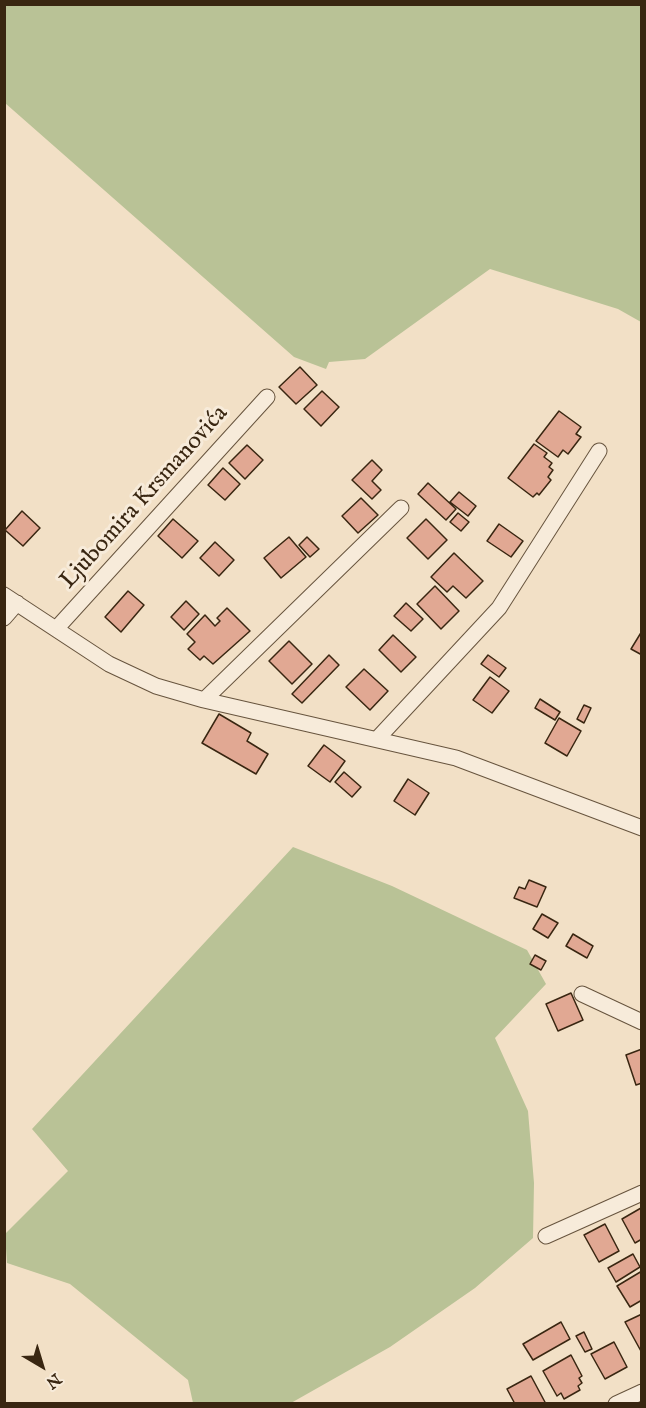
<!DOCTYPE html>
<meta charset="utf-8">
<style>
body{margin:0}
#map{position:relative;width:646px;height:1408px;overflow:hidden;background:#f2e0c6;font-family:"IM FELL English",serif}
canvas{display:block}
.frame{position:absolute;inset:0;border:6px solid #392611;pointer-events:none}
.north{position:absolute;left:12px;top:1336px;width:60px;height:60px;-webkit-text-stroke:4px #f7ebda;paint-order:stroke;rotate:142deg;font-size:16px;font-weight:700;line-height:24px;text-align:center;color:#392611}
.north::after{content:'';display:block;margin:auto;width:21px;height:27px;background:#392611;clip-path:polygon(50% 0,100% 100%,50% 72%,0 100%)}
</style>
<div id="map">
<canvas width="646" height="1408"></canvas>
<div class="frame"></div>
<div class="north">N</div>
</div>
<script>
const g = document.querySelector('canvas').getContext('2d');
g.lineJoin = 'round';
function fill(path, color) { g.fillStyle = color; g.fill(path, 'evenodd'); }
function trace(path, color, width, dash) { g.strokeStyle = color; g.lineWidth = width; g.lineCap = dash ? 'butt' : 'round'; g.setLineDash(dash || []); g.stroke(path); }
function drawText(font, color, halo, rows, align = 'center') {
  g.font = font + ' "IM FELL English",serif'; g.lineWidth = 6; g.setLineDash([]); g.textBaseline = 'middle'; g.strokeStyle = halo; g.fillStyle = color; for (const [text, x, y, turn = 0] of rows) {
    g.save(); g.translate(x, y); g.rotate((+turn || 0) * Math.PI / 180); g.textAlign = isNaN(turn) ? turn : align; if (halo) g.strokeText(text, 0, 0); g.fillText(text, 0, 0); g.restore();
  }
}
const green = new Path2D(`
 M 5,4 L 641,5 L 641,322 L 618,309 L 490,269 L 365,359 L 329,362 L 326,369 L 294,357 L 5,103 Z
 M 293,847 L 392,886 L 527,950 L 546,984 L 495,1038 L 528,1111 L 534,1183 L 533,1238 L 475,1288 L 390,1347 L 291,1403 L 193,1403 L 188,1380 L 70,1284 L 7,1263 L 5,1234 L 68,1171 L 32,1129 Z`);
const building = new Path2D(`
 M 300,367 L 317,385 L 296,404 L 279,387 Z
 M 322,391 L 339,407 L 321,426 L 304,409 Z
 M 559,411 L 581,427 L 576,434 L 581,437 L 568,454 L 563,450 L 558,457 L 536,441 Z
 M 534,444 L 547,453 L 544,457 L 552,463 L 549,467 L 553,470 L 548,477 L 551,480 L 539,495 L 537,493 L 533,497 L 508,478 Z
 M 247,445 L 263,460 L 245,479 L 229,463 Z
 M 372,460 L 382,470 L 372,481 L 381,490 L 372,499 L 352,480 Z
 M 223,468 L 240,484 L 225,500 L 208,485 Z
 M 428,483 L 456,509 L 446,520 L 418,494 Z
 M 459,492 L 476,506 L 468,516 L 450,502 Z
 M 361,498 L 378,515 L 358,533 L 342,516 Z
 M 22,511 L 40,528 L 23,546 L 5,530 Z
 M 458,513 L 469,522 L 461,531 L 450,522 Z
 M 173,519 L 198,541 L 182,558 L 158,536 Z
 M 426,519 L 447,540 L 428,559 L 407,538 Z
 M 499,524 L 523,541 L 511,557 L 487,541 Z
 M 289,537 L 306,557 L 281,578 L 264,558 Z
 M 307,537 L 319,549 L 310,557 L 299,545 Z
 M 215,542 L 234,560 L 219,576 L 200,558 Z
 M 454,553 L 483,581 L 466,598 L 453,586 L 447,592 L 431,577 Z
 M 435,586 L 459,611 L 441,629 L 417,604 Z
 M 128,591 L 144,605 L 121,632 L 105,617 Z
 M 186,601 L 199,614 L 184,630 L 171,617 Z
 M 406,603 L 423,619 L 411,631 L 394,616 Z
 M 227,608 L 250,631 L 213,664 L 204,656 L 200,660 L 188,649 L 195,642 L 187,634 L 205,615 L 215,626 L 220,621 L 217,618 Z
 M 642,631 L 642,655 L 631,649 Z
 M 393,635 L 416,657 L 401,672 L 379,650 Z
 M 289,641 L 312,664 L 292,684 L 269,661 Z
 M 329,655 L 339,665 L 302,703 L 292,694 Z
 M 488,655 L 506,668 L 499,677 L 481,664 Z
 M 364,669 L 388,691 L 370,710 L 346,687 Z
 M 490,677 L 509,691 L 492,713 L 473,700 Z
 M 540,699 L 560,712 L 555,720 L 535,708 Z
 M 584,705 L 591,708 L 584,723 L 577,719 Z
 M 219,714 L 251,733 L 247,741 L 268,754 L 256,774 L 202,743 Z
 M 559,718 L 581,731 L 567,756 L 545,743 Z
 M 324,745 L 345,761 L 330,782 L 308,766 Z
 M 344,772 L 361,787 L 352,797 L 335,782 Z
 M 408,779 L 429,793 L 415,815 L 394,801 Z
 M 529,880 L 546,887 L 537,907 L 514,898 L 519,887 L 525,889 Z
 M 542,914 L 558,923 L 548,938 L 533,929 Z
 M 573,934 L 593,946 L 587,958 L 566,946 Z
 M 535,955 L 546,961 L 541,970 L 530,964 Z
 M 571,993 L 583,1020 L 558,1031 L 546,1004 Z
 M 642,1049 L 642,1083 L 636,1085 L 626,1055 Z
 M 641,1208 L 642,1239 L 635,1243 L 622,1219 Z
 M 605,1224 L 619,1251 L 599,1262 L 584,1235 Z
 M 633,1254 L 640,1267 L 616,1282 L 608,1268 Z
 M 642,1271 L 642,1300 L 630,1307 L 617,1286 Z
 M 642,1314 L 642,1353 L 625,1322 Z
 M 561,1322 L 570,1339 L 533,1360 L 523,1344 Z
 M 584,1332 L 592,1349 L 585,1352 L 576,1336 Z
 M 614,1342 L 627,1367 L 605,1379 L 591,1354 Z
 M 571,1355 L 582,1376 L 579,1378 L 582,1383 L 578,1386 L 580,1390 L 564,1399 L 561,1393 L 557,1396 L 543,1371 Z
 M 531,1376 L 546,1404 L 515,1404 L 507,1389 Z`);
const minor = new Path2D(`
 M 4,595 L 109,664 L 156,686 L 204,700 L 456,758 L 642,828
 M 4,618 L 17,603
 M 56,629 L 267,397
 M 204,700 L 401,508
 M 378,738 L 499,608 L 599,451
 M 582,994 L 642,1022
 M 546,1236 L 642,1193
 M 616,1404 L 642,1392`);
const streetNames = [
 ["Ljubomira Krsmanovića",145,498,-48]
];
fill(green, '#b9c296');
fill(building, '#e1a893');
trace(building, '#392611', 1.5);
trace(minor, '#67543e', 17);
trace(minor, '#f7ebda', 15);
drawText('24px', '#392611', '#f7ebda', streetNames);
</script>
